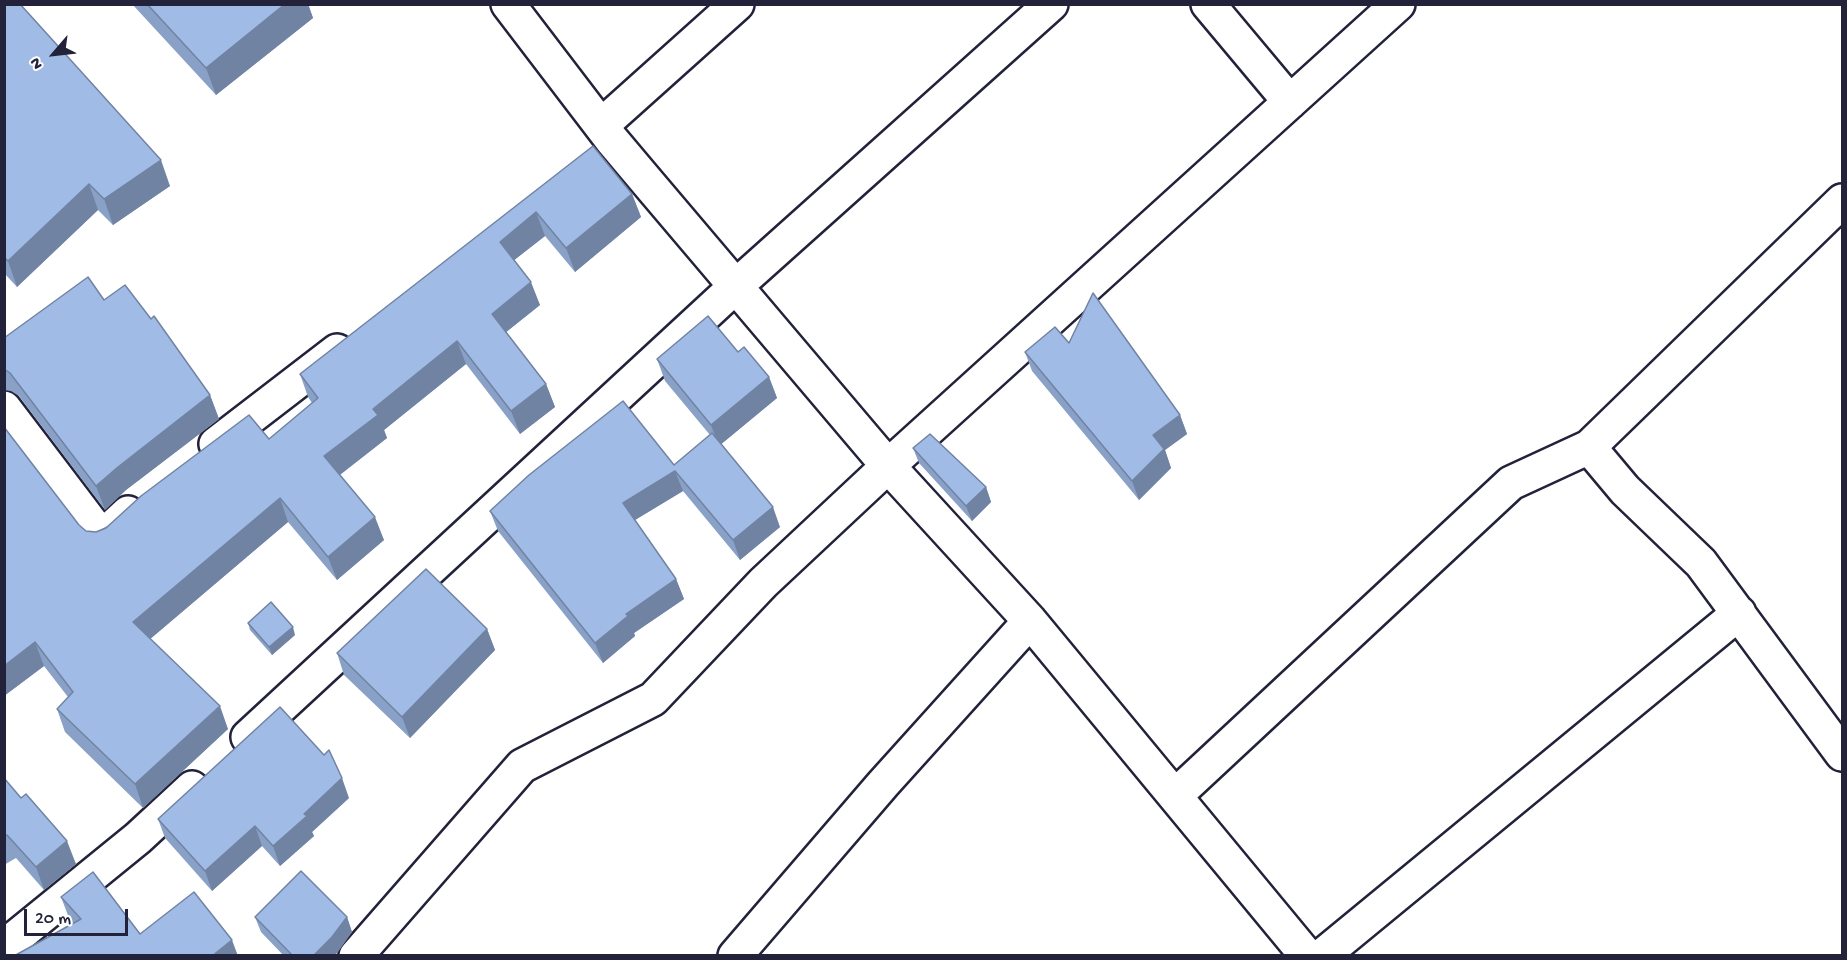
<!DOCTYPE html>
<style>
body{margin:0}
#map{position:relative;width:1847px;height:960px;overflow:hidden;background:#fff;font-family:"Gochi Hand",sans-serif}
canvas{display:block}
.frame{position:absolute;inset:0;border:6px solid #22223b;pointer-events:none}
.north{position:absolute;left:24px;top:24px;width:60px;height:60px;-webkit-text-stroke:4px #fff;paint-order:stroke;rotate:242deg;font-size:16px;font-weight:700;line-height:24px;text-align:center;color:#22223b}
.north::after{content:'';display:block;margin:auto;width:21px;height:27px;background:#22223b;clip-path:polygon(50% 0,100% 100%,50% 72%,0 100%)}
.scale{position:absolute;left:24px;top:909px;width:104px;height:27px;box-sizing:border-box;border:3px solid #22223b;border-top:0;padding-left:8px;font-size:18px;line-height:21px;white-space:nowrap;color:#22223b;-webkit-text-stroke:4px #fff;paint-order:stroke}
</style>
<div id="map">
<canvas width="1847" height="960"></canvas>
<div class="frame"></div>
<div class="north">N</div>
<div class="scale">20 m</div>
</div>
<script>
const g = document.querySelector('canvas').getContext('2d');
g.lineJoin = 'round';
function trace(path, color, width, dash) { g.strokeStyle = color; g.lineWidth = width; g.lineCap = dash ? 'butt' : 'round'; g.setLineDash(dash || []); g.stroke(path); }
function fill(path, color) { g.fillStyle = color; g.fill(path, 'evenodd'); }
const minor = new Path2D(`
 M 508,4 L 611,139 L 643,177 L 888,466 L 1030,621 L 1307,956
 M 1208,4 L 1290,102
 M 602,125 L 737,4
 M 4,408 L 102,537 L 128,513
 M 216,444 L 337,351
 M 1589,447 L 1842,201
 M 248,737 L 736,286 L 1051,4
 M 1176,795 L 1511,483 L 1589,447 L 1625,490 L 1701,563 L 1842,754
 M 4,947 L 138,838 L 192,788
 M 356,956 L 522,766 L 653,699 L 763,583 L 888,466 L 1398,4
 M 735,956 L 883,784 L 1030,621
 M 1322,956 L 1739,613`);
const wall = new Path2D(`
 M 4,4 L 170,186 L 113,225 L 98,210 L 17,287 L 4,273 Z
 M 132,4 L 308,4 L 313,18 L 216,95 Z
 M 593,146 L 632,194 L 641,217 L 575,272 L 545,236 L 514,260 L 540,305 L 506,332 L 546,384 L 555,407 L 520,434 L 466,364 L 384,430 L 387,438 L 340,475 L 384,540 L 337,580 L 288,522 L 150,639 L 228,729 L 143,808 L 65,732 L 57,709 L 68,697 L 44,666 L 4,696 L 79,525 L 86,531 L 96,532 L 269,439 L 312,403 L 308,397 L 300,374 Z
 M 104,300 L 151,319 L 210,395 L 219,419 L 126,490 L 105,510 L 19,396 L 11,391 L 4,390 L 4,338 Z
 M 1069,343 L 1180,415 L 1187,434 L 1165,450 L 1171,468 L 1139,500 L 1032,371 L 1025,352 Z
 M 738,352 L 769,377 L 777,398 L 721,444 L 780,527 L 740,560 L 683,491 L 635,520 L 676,579 L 684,599 L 634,633 L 635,636 L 603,663 L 498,531 L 490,511 L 674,465 L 710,435 L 665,381 L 657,359 Z
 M 913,448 L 986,487 L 991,502 L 972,521 L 919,463 Z
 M 248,623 L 295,635 L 272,655 L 250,630 Z
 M 487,629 L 495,650 L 410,738 L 344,675 L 337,653 Z
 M 4,778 L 76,864 L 44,890 L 16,858 L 4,865 Z
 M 349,798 L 312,832 L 314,836 L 280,866 L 262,846 L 212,891 L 165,838 L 158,819 Z
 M 61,897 L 140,934 L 73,923 L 69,918 Z
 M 255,917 L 347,917 L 352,932 L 334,956 L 284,956 L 261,932 Z`);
const shadedWall = new Path2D(`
 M 285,4 L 308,4 L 313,18 L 216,95 L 206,68 Z
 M 161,160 L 170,186 L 113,225 L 104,199 Z
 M 89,184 L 98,210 L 17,287 L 8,261 Z
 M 632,194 L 641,217 L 575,272 L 566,248 Z
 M 536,212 L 545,236 L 508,265 L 500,242 Z
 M 531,282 L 540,305 L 500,337 L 492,314 Z
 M 457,341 L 466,364 L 384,430 L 387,438 L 333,480 L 324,456 L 373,409 Z
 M 769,377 L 777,398 L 719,446 L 711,425 Z
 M 546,384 L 555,407 L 520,434 L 511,411 Z
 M 210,395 L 219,419 L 126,490 L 105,510 L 96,486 L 118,467 Z
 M 1180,415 L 1187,434 L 1165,450 L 1171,468 L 1139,500 L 1132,481 L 1153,435 Z
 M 675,471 L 683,491 L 630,523 L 623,503 Z
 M 986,487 L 991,502 L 972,521 L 966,506 Z
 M 280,498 L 288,522 L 142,646 L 133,622 Z
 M 773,507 L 780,527 L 740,560 L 733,540 Z
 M 375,517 L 384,540 L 337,580 L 328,557 Z
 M 676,579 L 684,599 L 634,633 L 635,636 L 603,663 L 595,643 L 626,614 Z
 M 293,627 L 295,635 L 272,655 L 269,647 Z
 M 487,629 L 495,650 L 410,738 L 402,717 Z
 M 35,642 L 44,666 L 4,696 L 4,666 Z
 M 220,706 L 228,729 L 143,808 L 135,784 Z
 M 342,778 L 349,798 L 312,832 L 314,836 L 280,866 L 273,846 L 304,814 Z
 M 255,826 L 262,846 L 212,891 L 205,871 Z
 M 67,841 L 76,864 L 44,890 L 36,867 Z
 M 347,917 L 352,932 L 338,952 L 334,956 L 313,956 Z
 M 232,940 L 238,956 L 212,956 Z`);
const building = new Path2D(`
 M 4,4 L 20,4 L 161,160 L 104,199 L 89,184 L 8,261 L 4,257 Z
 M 147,4 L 285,4 L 206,68 Z
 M 593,146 L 632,194 L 566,248 L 536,212 L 500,242 L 531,282 L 492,314 L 546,384 L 511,411 L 457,341 L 373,409 L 378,415 L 324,456 L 375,517 L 328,557 L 280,498 L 133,622 L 220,706 L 135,784 L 57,709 L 73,692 L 35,642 L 4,666 L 4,427 L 79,525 L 86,531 L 96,532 L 106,528 L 141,496 L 249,415 L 269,439 L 318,398 L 300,374 Z
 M 88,277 L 104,300 L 125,285 L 151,319 L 154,316 L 210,395 L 118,467 L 96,486 L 10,373 L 4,369 L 4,338 Z
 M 1093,293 L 1180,415 L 1153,435 L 1164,449 L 1132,481 L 1025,352 L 1055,327 L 1069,343 Z
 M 708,316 L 738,352 L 744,347 L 769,377 L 711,425 L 657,359 Z
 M 623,401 L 674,465 L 712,433 L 773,507 L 733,540 L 675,471 L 623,503 L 676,579 L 626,614 L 628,616 L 595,643 L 490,511 L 529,475 Z
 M 930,434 L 986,487 L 966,506 L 913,448 Z
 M 426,569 L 487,629 L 402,717 L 337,653 Z
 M 271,602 L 293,627 L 269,647 L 248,623 Z
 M 280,707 L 324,755 L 329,750 L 342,778 L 304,814 L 307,816 L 273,846 L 255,826 L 205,871 L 158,819 Z
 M 4,778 L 21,798 L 26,794 L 67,841 L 36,867 L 7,835 L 4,836 Z
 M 301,871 L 347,917 L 332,937 L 313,956 L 293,956 L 255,917 Z
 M 93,872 L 140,934 L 194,892 L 232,940 L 212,956 L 14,956 L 81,919 L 61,897 Z`);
trace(minor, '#22223b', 38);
trace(minor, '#fff', 33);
fill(wall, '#8aa1c7');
fill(shadedWall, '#7183a2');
fill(building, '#a1bbe7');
trace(building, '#7183a2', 1.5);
</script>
